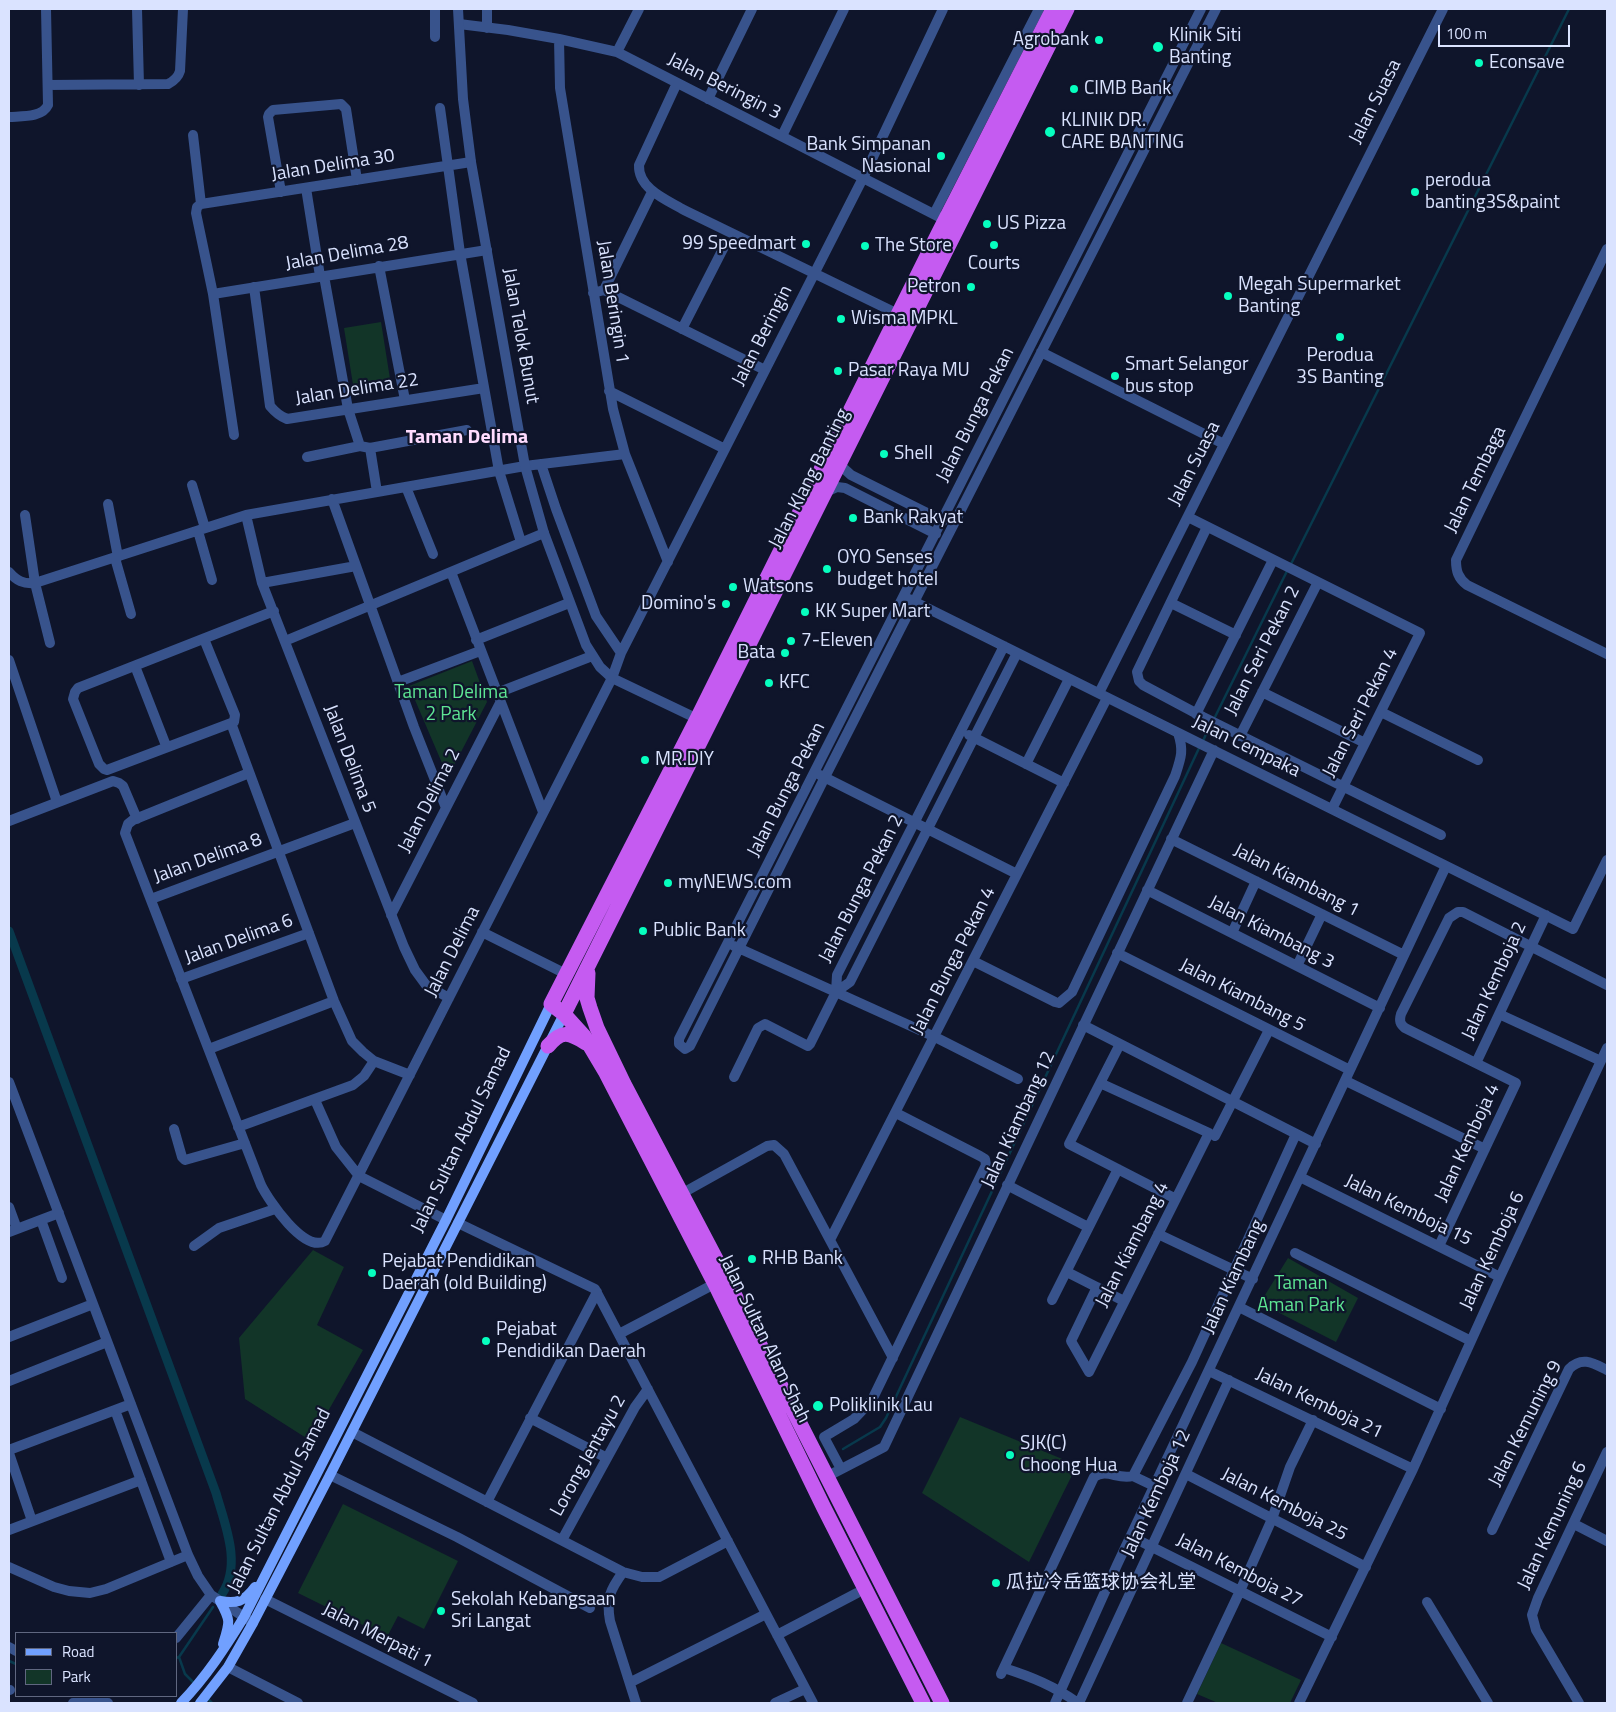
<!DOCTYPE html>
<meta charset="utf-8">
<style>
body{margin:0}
#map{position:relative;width:1616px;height:1712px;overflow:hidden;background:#0f152b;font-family:"Titillium Web",sans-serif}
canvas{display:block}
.frame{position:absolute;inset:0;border:10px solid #dae3ff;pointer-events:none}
.legend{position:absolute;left:15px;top:1632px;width:162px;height:65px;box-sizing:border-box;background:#0f152b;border:1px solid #606780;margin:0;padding:6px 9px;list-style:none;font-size:15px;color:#dae3ff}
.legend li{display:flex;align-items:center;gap:10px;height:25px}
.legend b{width:25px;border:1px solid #606780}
.scale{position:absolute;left:1438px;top:25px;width:132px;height:22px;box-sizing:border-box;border:2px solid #dae3ff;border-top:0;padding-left:6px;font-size:15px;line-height:18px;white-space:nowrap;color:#dae3ff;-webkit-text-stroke:4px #0f152b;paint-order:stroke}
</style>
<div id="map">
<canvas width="1616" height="1712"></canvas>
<div class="frame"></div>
<ul class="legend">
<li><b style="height:6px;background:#71a0ff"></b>Road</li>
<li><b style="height:14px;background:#123528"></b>Park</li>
</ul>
<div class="scale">100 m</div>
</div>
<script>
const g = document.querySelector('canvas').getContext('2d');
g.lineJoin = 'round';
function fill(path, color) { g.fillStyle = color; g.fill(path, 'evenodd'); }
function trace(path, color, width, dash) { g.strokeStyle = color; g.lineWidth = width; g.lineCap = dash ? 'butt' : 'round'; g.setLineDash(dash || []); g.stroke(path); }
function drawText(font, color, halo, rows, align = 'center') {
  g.font = font + ' "Titillium Web","Noto Sans SC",sans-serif'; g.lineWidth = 4.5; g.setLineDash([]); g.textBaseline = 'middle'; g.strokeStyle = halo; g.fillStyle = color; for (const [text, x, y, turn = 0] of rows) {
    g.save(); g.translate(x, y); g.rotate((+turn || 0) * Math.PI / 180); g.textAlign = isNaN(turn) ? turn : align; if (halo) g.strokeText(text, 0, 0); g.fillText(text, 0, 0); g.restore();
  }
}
const green = new Path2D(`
 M 381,322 L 391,385 L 354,391 L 344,328 Z
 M 472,661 L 487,702 L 448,777 L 409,686 Z
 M 313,1250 L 344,1267 L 317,1325 L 363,1350 L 311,1441 L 245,1399 L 239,1338 Z
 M 1288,1258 L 1358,1298 L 1336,1342 L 1260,1303 Z
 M 960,1417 L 1077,1465 L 1029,1562 L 922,1493 Z
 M 343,1504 L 458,1561 L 424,1629 L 398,1616 L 387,1637 L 298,1593 Z
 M 1221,1643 L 1301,1680 L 1290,1703 L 1218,1703 L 1197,1694 Z`);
const stream = new Path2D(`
 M 1291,564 L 1569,9
 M 1214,719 L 1288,569
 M 1203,741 L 1211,723
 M 843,1449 L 880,1427 L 886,1418 L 1200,746
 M 179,1657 L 185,1674 L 194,1683
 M 176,1658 L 179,1657 L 213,1607
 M 9,1661 L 16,1664
 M 208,1699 L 212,1703`);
const canal = new Path2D(`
 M 9,931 L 216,1493 C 225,1525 242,1564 222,1594`);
const minor = new Path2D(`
 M 137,9 L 139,85
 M 435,9 L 435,37
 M 1201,9 L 679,1039 L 679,1044 L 685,1049 L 690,1046 L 825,777 L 1216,9
 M 459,24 L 508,30 L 559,39 L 617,52 L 949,222
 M 487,28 L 487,9
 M 559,39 L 560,88 L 613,409 L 625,454 L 668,562
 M 617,52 L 639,9
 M 677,83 L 639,165 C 638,189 667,200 684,210 L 898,314
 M 48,85 L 168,84 C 174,81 178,78 180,71 L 183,9
 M 708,99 L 752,9
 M 440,108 L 460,253 L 499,471 L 521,542
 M 9,117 C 21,116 42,118 48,105 L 46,9
 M 193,135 L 201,204 L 197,207 L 196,213 L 213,294 L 234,435
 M 782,136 L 844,9
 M 306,188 L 320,276
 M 281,192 L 268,117 L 269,114 L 273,110 L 341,104 L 346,109 L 357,180
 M 201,204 L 471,162
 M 934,214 L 1039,9
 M 1607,249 L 1456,560 C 1456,571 1458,578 1467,585 L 1607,654
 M 379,266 L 405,400
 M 324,276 L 348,409 L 360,446 L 370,448 L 377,492
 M 254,287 L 270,406 C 275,412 279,416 287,419 L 484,388
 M 604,290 L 652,192
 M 593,293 L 604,290 L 765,370
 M 213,294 L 487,250
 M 682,329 L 725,245
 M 1041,352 L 1224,444
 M 609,391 L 725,449
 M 370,448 L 467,430
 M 307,457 L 360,446
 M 541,464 L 556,509 L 596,616 L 621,653
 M 840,465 L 851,475 L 943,521
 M 192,485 L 205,528
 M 406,487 L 433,554
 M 826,492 L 837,487 L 845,488 L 936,534
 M 332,499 L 414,727 L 446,808
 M 108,504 L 118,557
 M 25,515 L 35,583 L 50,643
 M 246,515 L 262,583 L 404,947 L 415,970 L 426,985 L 449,998
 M 1188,517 L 1420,633 L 1332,809
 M 1207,527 L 1137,672 L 1139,681 L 1143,685 L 1203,717 L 1441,835
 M 198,531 L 212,580
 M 115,558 L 131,614
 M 9,572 C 17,581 23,584 35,583 L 246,515 L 525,466 L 625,454
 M 451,572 L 543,812
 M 262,583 L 356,566
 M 909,599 L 1573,929 L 1607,860
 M 1171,603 L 1236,635
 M 204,639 L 235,715 L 234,722 L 107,770 L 104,769 L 99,764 L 73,699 L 75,692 L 78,688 L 274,611
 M 476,640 L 569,603
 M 285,641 L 544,533
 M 9,660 L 57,802
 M 135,666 L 165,743
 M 398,682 L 480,651
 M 1262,692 L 1365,743
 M 497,693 L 592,656
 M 1099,693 L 1443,9
 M 1381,712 L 1478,760
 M 1196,714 L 1273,560
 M 231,723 L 334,1001 L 352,1041 L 363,1052 L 374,1061 L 410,1075
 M 969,735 L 1064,783
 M 1240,736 L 1318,582
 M 1026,764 L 1069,679
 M 249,773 L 133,820 L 128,824 L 125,833 L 261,1185 C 269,1201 304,1253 325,1241 L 612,678 L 621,653 L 863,178 L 943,9
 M 820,775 L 1017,874
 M 9,821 L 113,781 L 119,783 L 123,786 L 137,819
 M 1171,839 L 1404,955
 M 1147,890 L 1380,1008
 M 151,899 L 355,823
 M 391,915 L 500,703
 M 482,932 L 566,974
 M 1232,933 L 1256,881
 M 734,946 L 935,1037 L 1018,1079
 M 1117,953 L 1350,1070
 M 973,961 L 1055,1002 L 1059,1003 L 1072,992 L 1175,776 C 1181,758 1184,751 1178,733
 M 1297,966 L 1322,914
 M 181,979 L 309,933
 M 836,992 L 850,982 L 1017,653
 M 1499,1014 L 1601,1061
 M 1083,1025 L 1316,1144
 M 1120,1044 L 1069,1144 L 1176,1199
 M 209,1049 L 334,1001
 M 1476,1063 L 1546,915
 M 734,1077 L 758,1028 L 765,1024 L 808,1046 L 810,1044 L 836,992 L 837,975 L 1004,646
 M 1346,1081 L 1485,1149
 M 9,1082 L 188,1555 L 198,1576 L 211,1595 L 253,1623
 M 315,1100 L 336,1147 L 359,1176 L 446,1220
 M 238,1127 L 353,1085 L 364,1076 L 374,1061
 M 174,1129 L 182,1157 L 185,1160 L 245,1143
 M 1215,1136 L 1269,1030
 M 1300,1177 L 1500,1277
 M 1007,1185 L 1088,1227
 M 681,1194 L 767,1146 L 774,1145 L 784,1154 L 893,1358
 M 9,1207 L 17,1229
 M 41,1220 L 62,1278
 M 458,1223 L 595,1289 L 813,1703
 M 9,1232 L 59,1213
 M 1158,1234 L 1253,1279
 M 830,1240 L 1107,698
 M 194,1246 L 219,1228 L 275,1209
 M 1439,1246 L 1516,1083 L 1405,1028 C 1400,1024 1399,1021 1401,1014 L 1449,918 L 1458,912 L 1463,912 L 1607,985
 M 1295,1253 L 1471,1341
 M 1067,1272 L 1124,1301
 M 1052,1300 L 1118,1169
 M 1239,1307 L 1441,1409
 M 619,1334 L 720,1281
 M 9,1337 L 93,1304
 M 1209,1371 L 1413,1469
 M 1089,1372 L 1209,1133 L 1100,1083
 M 1089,1372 L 1071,1341 L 1097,1287
 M 9,1381 L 107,1342
 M 115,1410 L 171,1562
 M 530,1418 L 607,1458
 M 352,1432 L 623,1572 L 642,1577 L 659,1577 L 728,1541
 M 9,1450 L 131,1404
 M 9,1453 L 32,1521
 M 841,1469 L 824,1437 L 854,1419 L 872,1400 L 986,1165 L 985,1159 L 980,1156 L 896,1113
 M 1186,1474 L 1366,1567
 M 330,1475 L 457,1537 L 590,1608
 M 1133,1476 L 1192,1362 L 1296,1134
 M 826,1477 L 884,1447 L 1214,750
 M 487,1502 L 597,1292
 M 1574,1524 L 1607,1541
 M 9,1530 L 141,1480
 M 1492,1530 L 1569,1369 C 1582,1356 1593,1363 1607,1370
 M 1132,1537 L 1332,1637
 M 562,1540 L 635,1407 L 648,1389
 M 9,1567 L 54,1587 L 69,1591 L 90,1593 L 106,1589 L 188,1555
 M 623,1572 C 610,1590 606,1598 610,1621 L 636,1703
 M 265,1599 L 473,1703
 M 1427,1602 L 1488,1703
 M 777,1635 L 857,1593
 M 176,1638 L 211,1595
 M 9,1647 L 16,1651
 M 228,1667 L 298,1703
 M 1004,1668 C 1032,1677 1054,1686 1078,1703
 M 1001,1674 L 1094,1477 C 1107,1468 1117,1480 1133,1476 L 1154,1486
 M 631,1682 L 766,1614
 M 9,1690 L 10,1690
 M 73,1703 L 108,1703
 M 775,1703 L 805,1689
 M 1055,1703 L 1117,1565 L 1446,866
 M 1079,1703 L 1229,1380
 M 1187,1703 L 1240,1591 L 1272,1519 L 1290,1467 L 1313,1420
 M 1299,1703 L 1413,1469 L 1500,1277 L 1607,1048
 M 1579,1703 L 1536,1630 L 1532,1615 L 1538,1598 L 1607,1452`);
const tertiary = new Path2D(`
 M 458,9 L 463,99 L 471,162 L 525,466 L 544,533 L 586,645 L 600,667 L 612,678 L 702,721`);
const secondary = new Path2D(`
 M 220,1601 C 236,1604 244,1602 255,1587
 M 220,1601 C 231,1621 230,1622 223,1644
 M 181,1703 C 206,1677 225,1648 244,1617 L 446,1220 L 551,1004
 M 200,1703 L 228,1667 L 253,1623 L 330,1475 L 564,1014`);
const trunk = new Path2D(`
 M 588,973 L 587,998 L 590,1008 L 597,1028 L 624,1084 L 726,1278 L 942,1703
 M 564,1014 L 1067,9
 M 548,1046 C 562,1030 568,1032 586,1043
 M 923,1703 L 824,1508 L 715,1284 L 606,1073 L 584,1036 L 564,1014 L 551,1004 L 697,719 L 938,234 L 1053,9`);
const markers = [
 [1099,40,5,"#06ffbf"],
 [1158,47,6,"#06ffbf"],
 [1479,63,5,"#06ffbf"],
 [1074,89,5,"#06ffbf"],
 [1050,132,6,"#06ffbf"],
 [941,156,5,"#06ffbf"],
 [1415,192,5,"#06ffbf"],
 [987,224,5,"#06ffbf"],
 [806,244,5,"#06ffbf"],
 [994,245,5,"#06ffbf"],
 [865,246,5,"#06ffbf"],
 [971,287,5,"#06ffbf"],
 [1228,296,5,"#06ffbf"],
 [841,319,5,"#06ffbf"],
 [1340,337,5,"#06ffbf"],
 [838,371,5,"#06ffbf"],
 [1115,376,5,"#06ffbf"],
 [884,454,5,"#06ffbf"],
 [853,518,5,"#06ffbf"],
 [827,569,5,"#06ffbf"],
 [733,587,5,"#06ffbf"],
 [726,604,5,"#06ffbf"],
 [805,612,5,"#06ffbf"],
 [791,641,5,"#06ffbf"],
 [785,653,5,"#06ffbf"],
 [769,683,5,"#06ffbf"],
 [645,760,5,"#06ffbf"],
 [668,883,5,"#06ffbf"],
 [643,931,5,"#06ffbf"],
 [752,1259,5,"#06ffbf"],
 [372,1273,5,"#06ffbf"],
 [486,1341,5,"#06ffbf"],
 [818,1406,6,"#06ffbf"],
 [1010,1455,5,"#06ffbf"],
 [996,1583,5,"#06ffbf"],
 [441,1611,5,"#06ffbf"]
];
const poiNames = [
 ["Klinik Siti",1169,36],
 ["Banting",1169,58],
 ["Agrobank",1089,40,"right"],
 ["Econsave",1489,63],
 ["CIMB Bank",1084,89],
 ["KLINIK DR.",1061,121],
 ["CARE BANTING",1061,143],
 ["Bank Simpanan",931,145,"right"],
 ["Nasional",931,167,"right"],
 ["perodua",1425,181],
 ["banting3S&paint",1425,203],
 ["US Pizza",997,224],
 ["99 Speedmart",796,244,"right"],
 ["The Store",875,246],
 ["Courts",994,264,"center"],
 ["Megah Supermarket",1238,285],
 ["Banting",1238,307],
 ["Petron",961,287,"right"],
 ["Wisma MPKL",851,319],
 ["Perodua",1340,356,"center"],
 ["3S Banting",1340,378,"center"],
 ["Smart Selangor",1125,365],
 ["bus stop",1125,387],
 ["Pasar Raya MU",848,371],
 ["Shell",894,454],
 ["Bank Rakyat",863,518],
 ["OYO Senses",837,558],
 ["budget hotel",837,580],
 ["Watsons",743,587],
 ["Domino's",716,604,"right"],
 ["KK Super Mart",815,612],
 ["7-Eleven",801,641],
 ["Bata",775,653,"right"],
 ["KFC",779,683],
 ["MR.DIY",655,760],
 ["myNEWS.com",678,883],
 ["Public Bank",653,931],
 ["RHB Bank",762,1259],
 ["Pejabat Pendidikan",382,1262],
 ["Daerah (old Building)",382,1284],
 ["Pejabat",496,1330],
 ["Pendidikan Daerah",496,1352],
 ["Poliklinik Lau",829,1406],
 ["SJK(C)",1020,1444],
 ["Choong Hua",1020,1466],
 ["瓜拉冷岳篮球协会礼堂",1006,1583],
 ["Sekolah Kebangsaan",451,1600],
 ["Sri Langat",451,1622]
];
const streetNames = [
 ["Jalan Beringin 3",724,87,27],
 ["Jalan Suasa",1376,102,-63],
 ["Jalan Delima 30",333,166,-9],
 ["Jalan Delima 28",347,254,-10],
 ["Jalan Beringin 1",612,302,81],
 ["Jalan Telok Bunut",520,336,80],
 ["Jalan Beringin",763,336,-63],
 ["Jalan Delima 22",357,390,-9],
 ["Jalan Bunga Pekan",976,415,-63],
 ["Jalan Suasa",1195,464,-63],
 ["Jalan Klang Banting",810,479,-63],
 ["Jalan Tembaga",1476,480,-64],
 ["Jalan Seri Pekan 2",1263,651,-63],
 ["Jalan Seri Pekan 4",1361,713,-63],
 ["Jalan Cempaka",1246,747,26],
 ["Jalan Delima 5",349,759,69],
 ["Jalan Bunga Pekan",787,790,-63],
 ["Jalan Delima 2",430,801,-63],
 ["Jalan Delima 8",208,859,-20],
 ["Jalan Kiambang 1",1296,881,27],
 ["Jalan Bunga Pekan 2",862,889,-63],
 ["Jalan Kiambang 3",1271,933,27],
 ["Jalan Delima 6",239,940,-20],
 ["Jalan Delima",453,952,-63],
 ["Jalan Bunga Pekan 4",954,961,-63],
 ["Jalan Kemboja 2",1495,981,-65],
 ["Jalan Kiambang 5",1242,996,27],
 ["Jalan Kiambang 12",1019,1120,-65],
 ["Jalan Sultan Abdul Samad",462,1140,-64],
 ["Jalan Kemboja 4",1468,1143,-65],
 ["Jalan Kemboja 15",1408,1211,26],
 ["Jalan Kiambang 4",1133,1245,-63],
 ["Jalan Kemboja 6",1493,1251,-65],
 ["Jalan Kiambang",1234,1277,-65],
 ["Jalan Sultan Alam Shah",764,1339,64],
 ["Jalan Kemboja 21",1319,1404,26],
 ["Jalan Kemuning 9",1526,1424,-63],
 ["Lorong Jentayu 2",589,1456,-61],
 ["Jalan Kemboja 12",1157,1494,-65],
 ["Jalan Sultan Abdul Samad",280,1501,-63],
 ["Jalan Kemboja 25",1284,1505,27],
 ["Jalan Kemuning 6",1553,1526,-65],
 ["Jalan Kemboja 27",1239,1571,27],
 ["Jalan Merpati 1",377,1636,27]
];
const parkNames = [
 ["Taman Delima",451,693],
 ["2 Park",451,715],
 ["Taman",1301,1284],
 ["Aman Park",1301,1306]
];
const neighbourhoodNames = [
 ["Taman Delima",467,438]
];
fill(green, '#123528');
trace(stream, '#08394c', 2.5);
trace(canal, '#08394c', 9);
trace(minor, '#38538c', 10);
trace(tertiary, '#38538c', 10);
trace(secondary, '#71a0ff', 10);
trace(trunk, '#c55bf1', 15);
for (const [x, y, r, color] of markers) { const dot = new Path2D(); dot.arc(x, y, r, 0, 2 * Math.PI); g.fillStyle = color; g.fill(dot); trace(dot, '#0f152b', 2); }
drawText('19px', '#dae3ff', '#0f152b', poiNames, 'left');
drawText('19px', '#dae3ff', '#0f152b', streetNames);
drawText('19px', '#5ee694', '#0f152b', parkNames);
drawText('bold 20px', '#ffdcff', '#0f152b', neighbourhoodNames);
</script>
